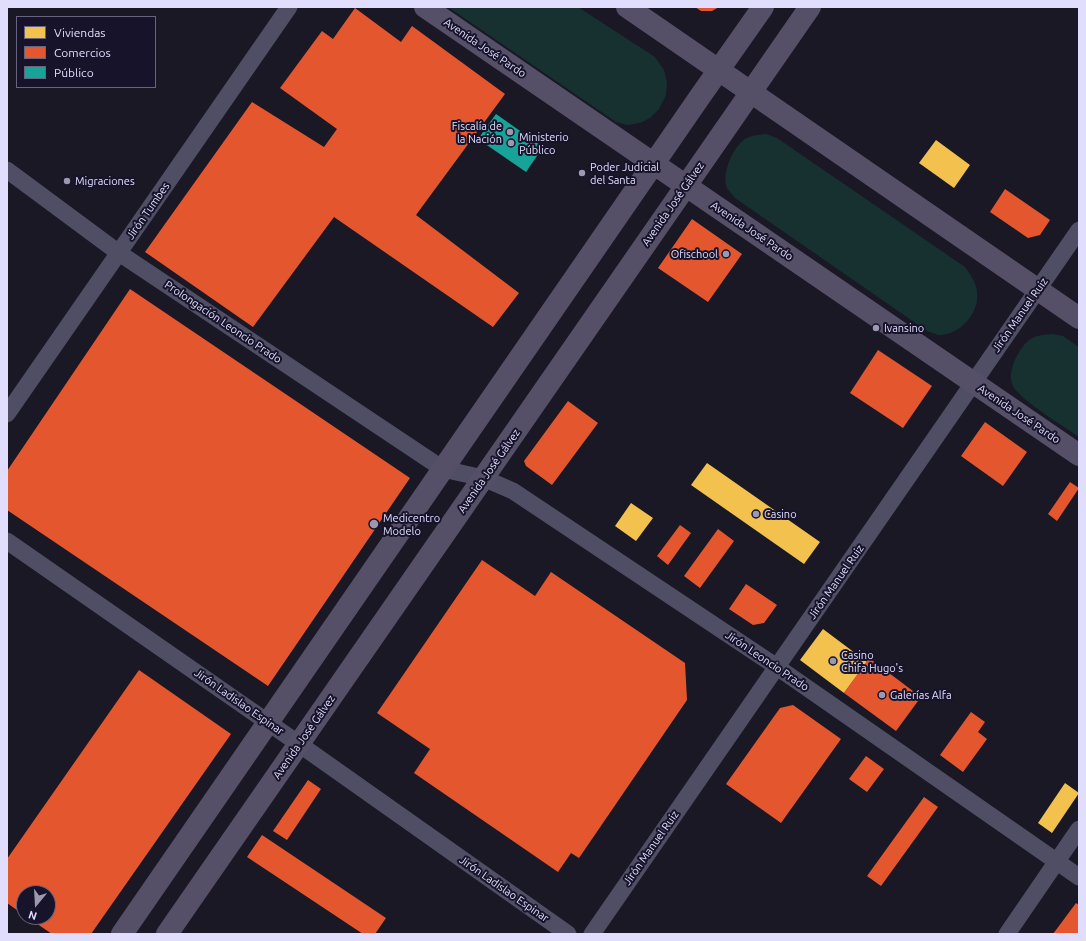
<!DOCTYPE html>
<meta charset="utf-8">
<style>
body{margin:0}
#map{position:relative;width:1086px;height:941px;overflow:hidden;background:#1a1825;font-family:Ubuntu,sans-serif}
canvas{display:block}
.frame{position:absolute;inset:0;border:8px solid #e1defd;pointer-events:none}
.legend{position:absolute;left:16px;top:16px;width:140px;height:72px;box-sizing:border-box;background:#16132a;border:1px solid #67647e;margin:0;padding:5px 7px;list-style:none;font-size:12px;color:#e1defd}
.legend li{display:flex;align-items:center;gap:8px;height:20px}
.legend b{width:20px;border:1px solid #67647e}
.north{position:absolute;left:16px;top:885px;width:40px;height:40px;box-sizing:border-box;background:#16132a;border:1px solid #67647e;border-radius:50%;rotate:198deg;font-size:11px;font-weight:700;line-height:16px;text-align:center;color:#e1defd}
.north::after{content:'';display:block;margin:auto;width:14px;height:18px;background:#9b99b1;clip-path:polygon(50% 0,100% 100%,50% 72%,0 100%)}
</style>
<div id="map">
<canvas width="1086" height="941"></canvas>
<div class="frame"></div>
<ul class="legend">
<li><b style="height:11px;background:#f2c14e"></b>Viviendas</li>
<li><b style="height:11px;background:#e4572e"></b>Comercios</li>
<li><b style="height:11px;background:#17a398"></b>Público</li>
</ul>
<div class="north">N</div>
</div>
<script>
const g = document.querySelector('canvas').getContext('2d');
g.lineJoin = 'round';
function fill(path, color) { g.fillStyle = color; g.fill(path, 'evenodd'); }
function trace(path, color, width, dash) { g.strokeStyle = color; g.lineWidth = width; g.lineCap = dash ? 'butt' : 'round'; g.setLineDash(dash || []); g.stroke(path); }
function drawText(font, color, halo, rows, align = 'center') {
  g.font = font + ' Ubuntu,sans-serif'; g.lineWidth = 4; g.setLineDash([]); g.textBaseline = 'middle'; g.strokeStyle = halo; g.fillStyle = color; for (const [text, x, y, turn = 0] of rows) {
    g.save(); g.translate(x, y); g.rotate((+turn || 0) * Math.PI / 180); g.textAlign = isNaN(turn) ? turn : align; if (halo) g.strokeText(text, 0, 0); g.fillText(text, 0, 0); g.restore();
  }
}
const green = new Path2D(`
 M 448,7 L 578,7 L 655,57 L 664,70 L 667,82 L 666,95 L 659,109 L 650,118 L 640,123 L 627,125 L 616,122 Z
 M 766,134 L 777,138 L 965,267 C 970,274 976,282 977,292 C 980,312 960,336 938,335 C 935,334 930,332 927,331 L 735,198 C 733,195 729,191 727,188 C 721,174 733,147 745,139 C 752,135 758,135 766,134 Z
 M 1053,334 L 1063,336 L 1079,347 L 1079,437 C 1065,427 1020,400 1013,386 C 1008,377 1013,362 1018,354 C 1028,337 1035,335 1053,334 Z`);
const homes = new Path2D(`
 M 936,140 L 970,165 L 954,188 L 919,163 Z
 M 707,463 L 820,542 L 804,564 L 691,485 Z
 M 631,503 L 653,518 L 636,541 L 615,526 Z
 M 823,629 L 867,662 L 844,693 L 800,660 Z
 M 1065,783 L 1079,793 L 1052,833 L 1038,823 Z`);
const shops = new Path2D(`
 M 695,7 L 719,7 L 712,11 L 701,11 Z
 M 355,8 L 401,42 L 412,26 L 505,94 L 416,215 L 519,293 L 493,327 L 334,217 L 253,327 L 145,252 L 252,102 L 324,147 L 337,129 L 280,88 L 322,31 L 333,39 Z
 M 1005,189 L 1050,220 L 1040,235 L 1028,238 L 990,212 Z
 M 692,219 L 742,254 L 708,302 L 658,268 Z
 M 130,289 L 410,478 L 268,686 L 7,510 L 7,471 Z
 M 878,350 L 932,386 L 903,428 L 850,393 Z
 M 568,401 L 598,423 L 552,485 L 526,466 L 524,461 Z
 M 985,422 L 1027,452 L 1003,486 L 961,456 Z
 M 1070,482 L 1079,488 L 1057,521 L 1048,514 Z
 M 680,525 L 691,533 L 668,565 L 657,556 Z
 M 718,529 L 734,541 L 700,588 L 684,576 Z
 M 482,560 L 535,596 L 551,572 L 685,663 L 687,700 L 579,858 L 571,853 L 558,872 L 414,773 L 430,749 L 377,713 Z
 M 746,584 L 777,605 L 764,623 L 753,625 L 729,609 Z
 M 869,658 L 921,697 L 896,731 L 844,693 Z
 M 139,670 L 231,734 L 91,934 L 52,934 L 27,917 L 48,917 L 48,893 L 24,893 L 24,915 L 7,903 L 7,859 Z
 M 793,705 L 841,739 L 781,823 L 726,784 L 780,708 Z
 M 971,712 L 985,722 L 978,732 L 987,739 L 963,772 L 940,755 Z
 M 866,756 L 884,769 L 867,792 L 849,779 Z
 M 308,780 L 321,789 L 287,840 L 273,831 Z
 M 924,797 L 938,807 L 881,886 L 867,876 Z
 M 262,835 L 386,918 L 375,934 L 363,934 L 247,857 Z
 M 1076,903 L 1079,905 L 1079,934 L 1053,934 Z`);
const public = new Path2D(`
 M 496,114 L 543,147 L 526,172 L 478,139 Z`);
const minor = new Path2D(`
 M 7,170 L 119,253 L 443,469 L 483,478 L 513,491 L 777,667 L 1079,877
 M 7,414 L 289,7
 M 7,541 L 299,744 L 568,934
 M 592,934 L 1079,230
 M 1007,934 L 1079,829`);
const primary = new Path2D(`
 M 425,7 L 1079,455
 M 627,7 L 1079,318
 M 122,934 L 699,98 L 763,7
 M 167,934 L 810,7`);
const markers = [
 [510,132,4,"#9b99b1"],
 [511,143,4,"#9b99b1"],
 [582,173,4,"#9b99b1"],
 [67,181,4,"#9b99b1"],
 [726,254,4,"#9b99b1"],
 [876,328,4,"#9b99b1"],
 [756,514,4,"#9b99b1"],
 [374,524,5,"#9b99b1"],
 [833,661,4,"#9b99b1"],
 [882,695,4,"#9b99b1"]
];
const streetNames = [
 ["Avenida José Pardo",485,48,34],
 ["Avenida José Gálvez",673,204,-55],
 ["Jirón Tumbes",148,211,-55],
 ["Avenida José Pardo",752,231,34],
 ["Jirón Manuel Ruiz",1020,315,-55],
 ["Prolongación Leoncio Prado",223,322,34],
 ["Avenida José Pardo",1019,414,34],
 ["Avenida José Gálvez",489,471,-55],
 ["Jirón Manuel Ruiz",836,582,-55],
 ["Jirón Leoncio Prado",767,661,34],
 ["Jirón Ladislao Espinar",239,702,35],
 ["Avenida José Gálvez",304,737,-55],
 ["Jirón Manuel Ruiz",651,848,-55],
 ["Jirón Ladislao Espinar",504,889,35]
];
const poiNames = [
 ["Fiscalía de",502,126,"right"],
 ["la Nación",502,139,"right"],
 ["Ministerio",519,137],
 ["Público",519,150],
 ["Poder Judicial",590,167],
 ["del Santa",590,180],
 ["Migraciones",75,181],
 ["Ofischool",718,254,"right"],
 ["Ivansino",884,328],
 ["Casino",764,514],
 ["Medicentro",383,518],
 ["Modelo",383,531],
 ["Casino",841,655],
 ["Chifa Hugo's",841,668],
 ["Galerías Alfa",890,695]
];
fill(green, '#173030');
fill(homes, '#f2c14e');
fill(shops, '#e4572e');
fill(public, '#17a398');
trace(minor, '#4f4e65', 17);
trace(primary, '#564f68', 22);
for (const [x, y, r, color] of markers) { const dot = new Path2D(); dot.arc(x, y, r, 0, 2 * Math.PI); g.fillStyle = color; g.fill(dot); trace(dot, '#16132a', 1.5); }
drawText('11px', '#e1defd', '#16132a', streetNames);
drawText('11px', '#e1defd', '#16132a', poiNames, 'left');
</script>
